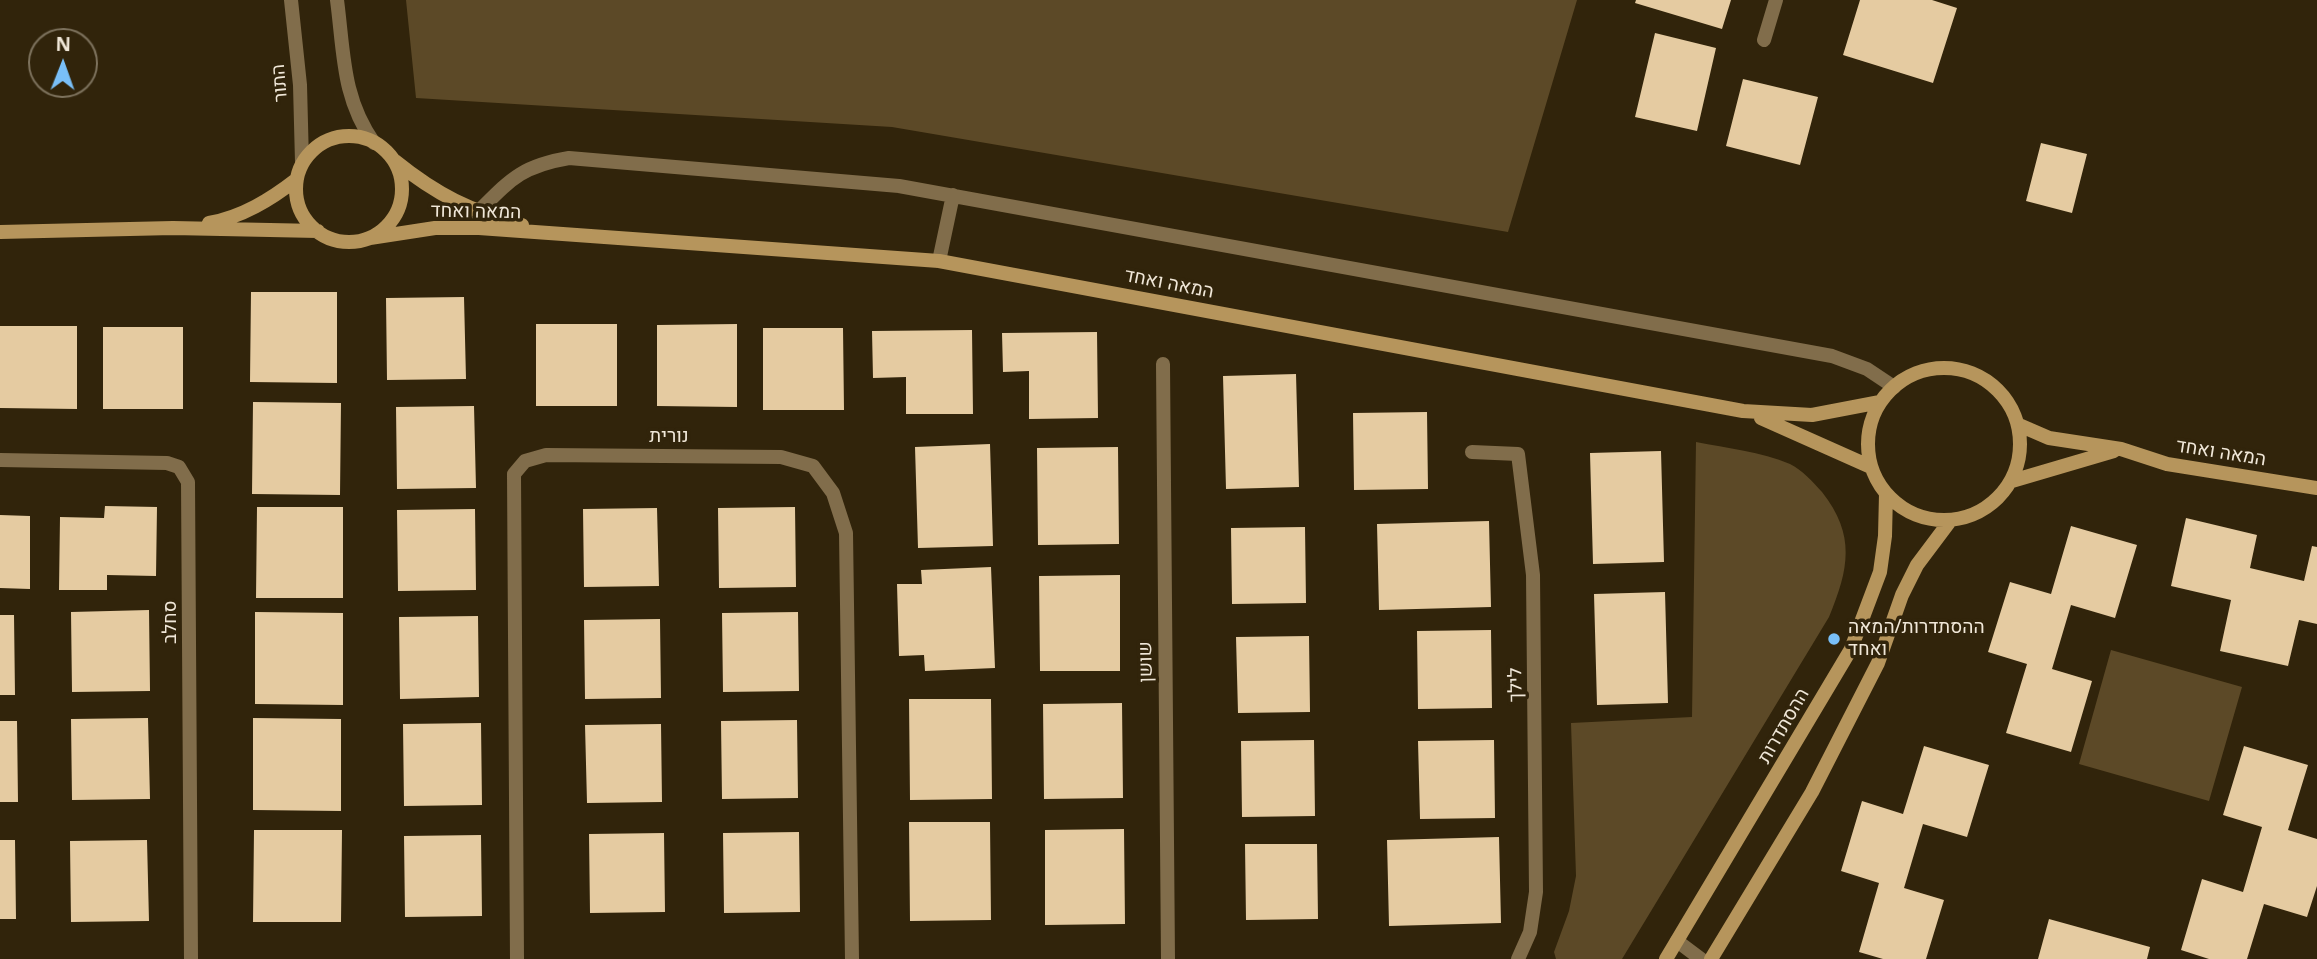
<!DOCTYPE html>
<meta charset="utf-8">
<style>
body{margin:0}
#map{position:relative;width:2317px;height:959px;overflow:hidden;background:#31240b;font-family:"Noto Sans",sans-serif}
canvas{display:block}
.north{position:absolute;left:28px;top:28px;width:70px;height:70px;box-sizing:border-box;background:#31240b;border:2px solid #7d725d;border-radius:50%;rotate:1deg;font-size:19px;font-weight:700;line-height:28px;text-align:center;color:#f0e7d8}
.north::after{content:'';display:block;margin:auto;width:24px;height:32px;background:#79bff8;clip-path:polygon(50% 0,100% 100%,50% 72%,0 100%)}
</style>
<div id="map">
<canvas width="2317" height="959"></canvas>
<div class="north">N</div>
</div>
<script>
const g = document.querySelector('canvas').getContext('2d');
g.lineJoin = 'round';
function fill(path, color) { g.fillStyle = color; g.fill(path, 'evenodd'); }
function trace(path, color, width, dash) { g.strokeStyle = color; g.lineWidth = width; g.lineCap = dash ? 'butt' : 'round'; g.setLineDash(dash || []); g.stroke(path); }
function drawText(font, color, halo, rows, align = 'center') {
  g.font = font + ' "Noto Sans",Heebo,sans-serif'; g.lineWidth = 7; g.setLineDash([]); g.textBaseline = 'middle'; g.strokeStyle = halo; g.fillStyle = color; for (const [text, x, y, turn = 0] of rows) {
    g.save(); g.translate(x, y); g.rotate((+turn || 0) * Math.PI / 180); g.textAlign = isNaN(turn) ? turn : align; if (halo) g.strokeText(text, 0, 0); g.fillText(text, 0, 0); g.restore();
  }
}
const green = new Path2D(`
 M 406,0 L 1577,0 L 1508,232 L 892,127 L 416,98 Z
 M 1696,442 C 1727,448 1761,452 1790,464 C 1802,470 1813,482 1822,492 C 1856,535 1849,569 1829,617 L 1622,959 L 1556,959 L 1554,952 L 1569,911 L 1576,876 L 1571,723 L 1692,717 Z
 M 2111,650 L 2242,687 L 2209,801 L 2079,764 Z`);
const building = new Path2D(`
 M 1636,0 L 1731,0 L 1722,29 L 1635,3 Z
 M 1860,0 L 1932,0 L 1957,8 L 1933,83 L 1843,55 Z
 M 1655,33 L 1716,48 L 1697,131 L 1635,117 Z
 M 1743,79 L 1818,97 L 1800,165 L 1726,146 Z
 M 2041,143 L 2087,154 L 2072,213 L 2026,201 Z
 M 251,292 L 337,292 L 337,383 L 250,382 Z
 M 464,297 L 466,379 L 387,380 L 386,298 Z
 M 536,324 L 617,324 L 617,406 L 536,406 Z
 M 737,324 L 737,407 L 657,406 L 657,325 Z
 M 0,326 L 77,326 L 77,409 L 0,408 Z
 M 103,327 L 183,327 L 183,409 L 103,409 Z
 M 763,328 L 843,328 L 844,410 L 763,410 Z
 M 972,330 L 973,414 L 906,414 L 906,377 L 873,378 L 872,331 Z
 M 1097,332 L 1098,418 L 1029,419 L 1029,371 L 1003,372 L 1002,333 Z
 M 1296,374 L 1299,487 L 1226,489 L 1223,376 Z
 M 253,402 L 341,403 L 340,495 L 252,494 Z
 M 474,406 L 476,488 L 397,489 L 396,407 Z
 M 1427,412 L 1428,489 L 1354,490 L 1353,413 Z
 M 990,444 L 993,546 L 918,548 L 915,447 Z
 M 1118,447 L 1119,544 L 1038,545 L 1037,448 Z
 M 1661,451 L 1664,562 L 1593,564 L 1590,453 Z
 M 105,506 L 157,507 L 156,576 L 107,575 L 107,590 L 59,590 L 60,517 L 104,518 Z
 M 257,507 L 343,507 L 343,598 L 256,598 Z
 M 795,507 L 796,587 L 719,588 L 718,508 Z
 M 657,508 L 659,586 L 584,587 L 583,509 Z
 M 475,509 L 476,590 L 398,591 L 397,510 Z
 M 0,515 L 30,516 L 30,589 L 0,588 Z
 M 2186,518 L 2257,535 L 2250,568 L 2304,581 L 2312,546 L 2317,547 L 2317,624 L 2299,620 L 2288,666 L 2220,651 L 2231,600 L 2171,586 Z
 M 1489,521 L 1491,607 L 1379,610 L 1377,524 Z
 M 2071,526 L 2137,545 L 2115,618 L 2071,605 L 2052,669 L 2092,681 L 2071,752 L 2006,733 L 2027,664 L 1988,652 L 2010,582 L 2051,594 Z
 M 1305,527 L 1306,603 L 1232,604 L 1231,528 Z
 M 991,567 L 995,668 L 925,671 L 924,655 L 899,656 L 897,584 L 922,584 L 921,570 Z
 M 1120,575 L 1120,671 L 1040,671 L 1039,576 Z
 M 1665,592 L 1668,703 L 1597,705 L 1594,594 Z
 M 149,610 L 150,691 L 72,692 L 71,612 Z
 M 255,612 L 343,613 L 343,705 L 255,704 Z
 M 798,612 L 799,691 L 723,692 L 722,613 Z
 M 0,615 L 14,615 L 15,695 L 0,695 Z
 M 478,616 L 479,697 L 400,699 L 399,617 Z
 M 660,619 L 661,698 L 585,699 L 584,620 Z
 M 1491,630 L 1492,708 L 1418,709 L 1417,631 Z
 M 1309,636 L 1310,712 L 1238,713 L 1236,637 Z
 M 909,699 L 991,699 L 992,799 L 910,800 Z
 M 1122,703 L 1123,798 L 1044,799 L 1043,704 Z
 M 148,718 L 150,799 L 72,800 L 71,719 Z
 M 253,718 L 341,719 L 341,811 L 253,810 Z
 M 797,720 L 798,798 L 722,799 L 721,721 Z
 M 0,721 L 17,721 L 18,802 L 0,802 Z
 M 481,723 L 482,805 L 404,806 L 403,724 Z
 M 661,724 L 662,802 L 587,803 L 585,725 Z
 M 1314,740 L 1315,816 L 1242,817 L 1241,741 Z
 M 1494,740 L 1495,818 L 1420,819 L 1418,741 Z
 M 1924,746 L 1989,765 L 1967,837 L 1923,824 L 1904,888 L 1944,900 L 1926,959 L 1883,959 L 1859,952 L 1879,883 L 1841,871 L 1862,801 L 1903,814 Z
 M 2244,746 L 2308,765 L 2288,830 L 2317,839 L 2317,886 L 2307,917 L 2264,904 L 2247,959 L 2209,959 L 2181,950 L 2202,879 L 2243,892 L 2262,827 L 2223,815 Z
 M 909,822 L 990,822 L 991,920 L 910,921 Z
 M 1124,829 L 1125,924 L 1045,925 L 1045,830 Z
 M 254,830 L 342,830 L 341,922 L 253,922 Z
 M 799,832 L 800,912 L 724,913 L 723,833 Z
 M 664,833 L 665,912 L 590,913 L 589,834 Z
 M 481,835 L 482,916 L 405,917 L 404,836 Z
 M 1499,837 L 1501,923 L 1389,926 L 1387,840 Z
 M 0,840 L 15,840 L 16,919 L 0,919 Z
 M 147,840 L 149,921 L 71,922 L 70,841 Z
 M 1245,844 L 1317,844 L 1318,919 L 1246,920 Z
 M 2049,919 L 2150,947 L 2147,959 L 2038,959 Z`);
const lane = new Path2D(`
 M 477,213 C 510,180 521,166 569,158 L 899,186 L 1832,356 L 1867,369 L 1894,387
 M 939,261 L 953,195`);
const street = new Path2D(`
 M 291,0 L 300,85 L 302,162
 M 337,0 C 344,53 342,98 374,143
 M 1764,40 L 1776,0
 M 1163,364 L 1168,959
 M 1472,452 L 1518,454 L 1533,575 L 1536,892 L 1530,932 L 1518,959
 M 0,460 L 167,463 L 179,467 L 188,482 L 191,959
 M 1677,941 L 1701,959
 M 517,959 L 514,474 L 525,461 L 546,455 L 781,457 L 813,466 L 833,493 L 846,533 L 852,959`);
const secondary = new Path2D(`
 M296 189a53 53 0 1 1 106 0a53 53 0 1 1-106 0Z
 M 395,161 C 437,195 470,211 522,225
 M 209,223 C 242,217 270,200 297,179
 M 0,232 L 173,228 L 318,231
 M 370,238 L 435,228 L 479,228 L 939,261 L 1743,411 L 1812,415 L 1880,402
 M1868 444a76 76 0 1 1 152 0a76 76 0 1 1-152 0Z
 M 1761,418 L 1871,467
 M 2019,425 L 2049,438 L 2121,449 L 2167,464 L 2317,488
 M 2012,481 L 2114,451
 M 1666,959 L 1851,649 L 1880,572 L 1885,536 L 1886,494
 M 1711,959 L 1812,792 L 1878,663 L 1902,595 L 1917,565 L 1950,521`);
const markers = [
 [1834,639,7,"#79bff8"]
];
const streetNames = [
 ["התור",280,83,-95],
 ["המאה ואחד",476,212,1],
 ["המאה ואחד",1169,284,11],
 ["נורית",669,437],
 ["המאה ואחד",2221,453,9],
 ["סחלב",171,622,-90],
 ["שושן",1146,662,-91],
 ["לילך",1516,685,-91],
 ["ההסתדרות",1784,726,-60]
];
const poiNames = [
 ["ההסתדרות/המאה",1848,628],
 ["ואחד",1848,650]
];
fill(green, '#5c4927');
fill(building, '#e5cba1');
trace(lane, '#816d4b', 14);
trace(street, '#816d4b', 14);
trace(secondary, '#b6955c', 14);
for (const [x, y, r, color] of markers) { const dot = new Path2D(); dot.arc(x, y, r, 0, 2 * Math.PI); g.fillStyle = color; g.fill(dot); trace(dot, '#31240b', 2.5); }
drawText('19px', '#f0e7d8', '#31240b', streetNames);
drawText('19px', '#f0e7d8', '#31240b', poiNames, 'left');
</script>
